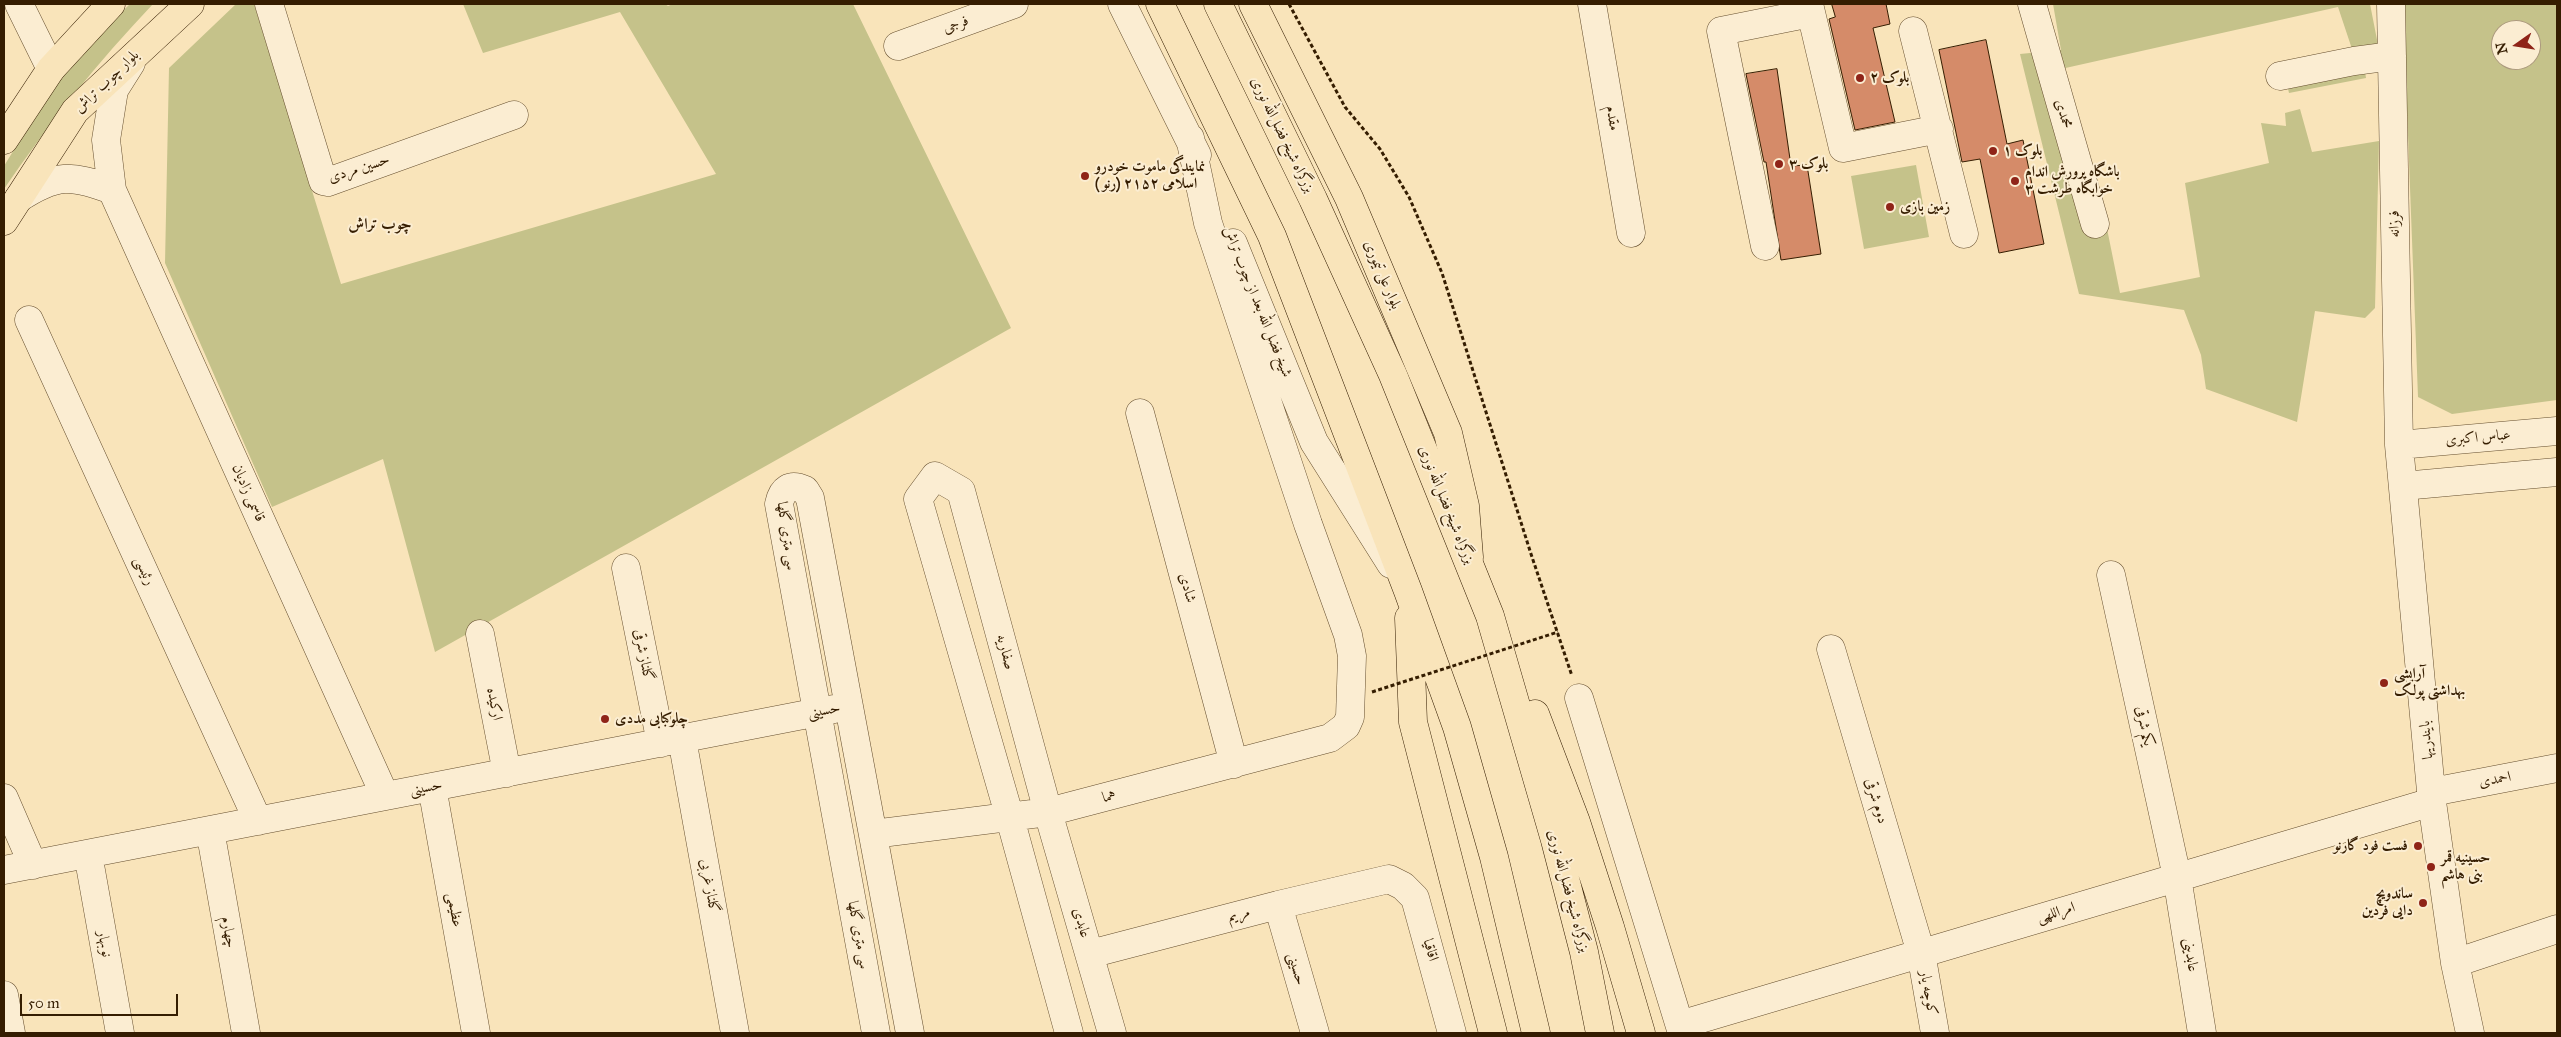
<!DOCTYPE html>
<meta charset="utf-8">
<style>
body{margin:0}
#map{position:relative;width:2561px;height:1037px;overflow:hidden;background:#f9e4ba;font-family:"IM FELL Great Primer",serif}
canvas{display:block}
.frame{position:absolute;inset:0;border:5px solid #351d01;pointer-events:none}
.north{position:absolute;left:2491px;top:20px;width:50px;height:50px;box-sizing:border-box;background:#fbedd2;border:1px solid #ac9a7e;border-radius:50%;rotate:257deg;font-size:14px;font-weight:700;line-height:20px;text-align:center;color:#351d01}
.north::after{content:'';display:block;margin:auto;width:18px;height:22px;background:#8f2418;clip-path:polygon(50% 0,100% 100%,50% 72%,0 100%)}
.scale{position:absolute;left:20px;top:994px;width:158px;height:22px;box-sizing:border-box;border:2px solid #351d01;border-top:0;padding-left:6px;font-size:15px;line-height:18px;white-space:nowrap;color:#351d01;-webkit-text-stroke:4px #fbedd2;paint-order:stroke}
</style>
<div id="map">
<canvas width="2561" height="1037"></canvas>
<div class="frame"></div>
<div class="north">N</div>
<div class="scale">50 m</div>
</div>
<script>
const g = document.querySelector('canvas').getContext('2d');
g.lineJoin = 'round';
function fill(path, color) { g.fillStyle = color; g.fill(path, 'evenodd'); }
function trace(path, color, width, dash) { g.strokeStyle = color; g.lineWidth = width; g.lineCap = dash ? 'butt' : 'round'; g.setLineDash(dash || []); g.stroke(path); }
function drawText(font, color, halo, rows, align = 'center') {
  g.font = font + ' "IM FELL Great Primer",Amiri,serif'; g.lineWidth = 4; g.setLineDash([]); g.textBaseline = 'middle'; g.strokeStyle = halo; g.fillStyle = color; for (const [text, x, y, turn = 0] of rows) {
    g.save(); g.translate(x, y); g.rotate((+turn || 0) * Math.PI / 180); g.textAlign = isNaN(turn) ? turn : align; if (halo) g.strokeText(text, 0, 0); g.fillText(text, 0, 0); g.restore();
  }
}
const green = new Path2D(`
 M 130,4 L 153,4 C 98,62 49,123 4,189 L 4,166 L 52,88 L 85,47 Z
 M 236,4 L 254,4 L 341,284 L 716,174 L 620,12 L 483,53 L 463,4 L 665,4 L 668,6 L 673,4 L 853,4 L 1011,328 L 435,652 L 383,459 L 272,507 L 165,263 L 169,68 Z
 M 2053,4 L 2370,4 L 2379,50 L 2354,55 L 2338,7 L 2061,69 L 2101,199 L 2120,293 L 2200,277 L 2185,183 L 2269,163 L 2261,123 L 2286,126 L 2285,113 L 2300,109 L 2312,152 L 2379,141 L 2375,308 L 2365,318 L 2315,311 L 2297,422 L 2206,389 L 2201,355 L 2184,310 L 2079,294 L 2020,54 L 2061,50 Z
 M 2403,4 L 2557,4 L 2557,400 L 2452,414 L 2418,397 ZM 2501,30 L 2531,30 L 2531,60 L 2501,60 Z
 M 2364,65 L 2366,78 L 2289,93 L 2286,80 Z
 M 1916,165 L 1929,237 L 1864,249 L 1851,176 Z`);
const building = new Path2D(`
 M 1832,4 L 1886,4 L 1890,24 L 1873,28 L 1895,122 L 1855,130 L 1829,19 L 1835,17 Z
 M 1986,40 L 2007,144 L 2023,140 L 2044,244 L 1999,253 L 1980,159 L 1962,162 L 1939,50 Z
 M 1777,69 L 1791,166 L 1807,165 L 1821,254 L 1781,260 L 1766,162 L 1764,162 L 1746,74 Z`);
const path = new Path2D(`
 M 1289,4 L 1345,107 L 1380,149 L 1409,197 L 1442,273 L 1531,554 L 1572,676`);
const minor = new Path2D(`
 M 19,4 L 51,69
 M 269,4 L 323,181 L 328,182 L 514,115
 M 1122,4 L 1197,155
 M 1592,4 L 1631,233
 M 1809,4 L 1843,148 L 1939,129
 M 2032,4 L 2095,224
 M 2391,4 L 2399,445 L 2432,802 L 2455,963 L 2470,1033
 M 1913,31 L 1964,234
 M 898,46 L 1014,4
 M 131,63 L 114,90 L 106,140 L 112,190 L 385,796
 M 2280,76 L 2354,61 L 2392,56
 M 19,198 C 56,174 71,174 112,190
 M 1233,243 L 1314,442 L 1391,564
 M 1765,246 L 1721,31 L 1811,13
 M 29,320 L 258,821
 M 1140,413 L 1234,764
 M 2399,445 L 2557,431
 M 2403,486 L 2557,472
 M 626,568 L 661,743
 M 2111,575 L 2177,877 L 2202,1033
 M 480,634 L 507,773
 M 1831,649 L 1921,953 L 1935,1033
 M 1579,698 L 1682,1033
 M 682,739 L 735,1033
 M 432,787 L 476,1033
 M 2432,792 L 2557,768
 M 4,798 L 33,865
 M 210,830 L 246,1033
 M 873,834 L 1048,812 L 1330,738 L 1346,726 L 1350,717 L 1352,656 L 1348,635 L 1308,524 L 1208,223 L 1190,138
 M 88,854 L 120,1033
 M 4,870 L 834,709
 M 1278,905 L 1315,1033
 M 1090,954 L 1278,905 L 1389,879 L 1403,886 L 1415,898 L 1452,1033
 M 2455,963 L 2557,929
 M 4,995 L 11,1033
 M 1680,1025 L 2432,802
 M 876,1033 L 779,504 C 782,489 790,483 805,490 L 810,498 L 910,1033
 M 1069,1033 L 1010,818 L 918,499 L 935,476 L 961,491 L 1048,812 L 1112,1033`);
const major = new Path2D(`
 M 1253,4 L 1349,198 L 1448,433 L 1465,506 L 1469,557
 M 4,140 L 51,69 L 111,4
 M 4,221 L 75,111 L 190,4`);
const highway = new Path2D(`
 M 1160,4 L 1272,236 L 1408,591 L 1457,727 L 1494,857 L 1536,1033
 M 1218,4 L 1313,199 L 1393,375 L 1490,616 L 1555,840 L 1584,952 L 1600,1033
 M 1409,618 L 1413,722 L 1493,1033
 M 1535,714 L 1576,822 L 1610,927 L 1641,1033`);
const pathBridge = new Path2D(`
 M 1372,692 L 1558,632`);
const markers = [
 [1860,78,5,"#8f2418"],
 [1993,151,5,"#8f2418"],
 [1779,164,5,"#8f2418"],
 [1085,176,5,"#8f2418"],
 [2015,181,5,"#8f2418"],
 [1890,207,5,"#8f2418"],
 [2384,683,5,"#8f2418"],
 [605,719,5,"#8f2418"],
 [2418,846,5,"#8f2418"],
 [2431,867,5,"#8f2418"],
 [2423,903,5,"#8f2418"]
];
const streetNames = [
 ["فرجی",956,25,-20],
 ["بلوار چوب‌ تراش",107,82,-44],
 ["محمدی",2063,114,74],
 ["مقدم",1612,118,80],
 ["بزرگراه شیخ فضل‌الله نوری",1282,135,64],
 ["حسین مردی",359,169,-18],
 ["فرزانه",2395,224,-91],
 ["بلوار علی تیموری",1382,275,67],
 ["شیخ فضل الله بعد از چوب تراش",1257,302,68],
 ["عباس اکبری",2478,438,-5],
 ["قاسمی زادیان",248,493,66],
 ["بزرگراه شیخ فضل‌الله نوری",1446,505,68],
 ["سی متری گلها",786,536,82],
 ["رئیسی",144,571,65],
 ["شادی",1187,588,75],
 ["صفاریه",1005,652,75],
 ["گلناز شرقی",643,655,79],
 ["ارکیده",494,704,79],
 ["حسینی",824,711,-11],
 ["یکم شرقی",2144,726,78],
 ["بایندریها",2427,740,-95],
 ["احمدی",2495,780,-11],
 ["حسینی",426,788,-11],
 ["هما",1109,797,-15],
 ["دوم شرقی",1876,801,73],
 ["گلناز غربی",709,886,80],
 ["بزرگراه شیخ فضل‌الله نوری",1568,891,75],
 ["عظیمی",454,910,80],
 ["امراللهی",2056,913,-17],
 ["مریم",1239,915,-15],
 ["عابدی",1081,923,74],
 ["چهارم",228,932,80],
 ["سی متری گلها",858,935,80],
 ["نوبهار",104,944,80],
 ["اقاقیا",1430,950,74],
 ["عابدینی",2190,955,81],
 ["حسینی",1296,969,74],
 ["کوچه یار",1928,993,80]
];
const poiNames = [
 ["بلوک ۲",1870,78],
 ["بلوک ۱",2003,151],
 ["بلوک ۳",1789,164],
 ["نمایندگی ماموت خودرو",1095,167],
 ["( رنو) اسلامی ۲۱۵۲",1095,184],
 ["باشگاه پرورش اندام",2025,172],
 ["خوابگاه طرشت ۳",2025,189],
 ["زمین بازی",1900,207],
 ["آرایشی",2394,674],
 ["بهداشتی پولک",2394,691],
 ["چلوکبابی مددی",615,719],
 ["فست فود گارنو",2408,846,"right"],
 ["حسینیه قمر",2441,858],
 ["بنی هاشم",2441,875],
 ["ساندویچ",2413,894,"right"],
 ["دایی فردین",2413,911,"right"]
];
const neighbourhoodNames = [
 ["چوب تراش",380,225]
];
fill(green, '#c5c28a');
fill(building, '#d58b69');
trace(building, '#351d01', 1);
trace(minor, '#664f2f', 29);
trace(major, '#351d01', 29);
trace(highway, '#351d01', 29);
trace(path, '#351d01', 3, [4, 2.5]);
trace(minor, '#fbedd2', 28);
trace(major, '#f9e4ba', 28);
trace(highway, '#f9e4ba', 28);
trace(pathBridge, '#351d01', 3, [4, 2.5]);
for (const [x, y, r, color] of markers) { const dot = new Path2D(); dot.arc(x, y, r, 0, 2 * Math.PI); g.fillStyle = color; g.fill(dot); trace(dot, '#fbedd2', 2); }
drawText('15px', '#351d01', '#fbedd2', streetNames);
drawText('bold 15px', '#351d01', '#fbedd2', poiNames, 'left');
drawText('bold 16px', '#351d01', '#fbedd2', neighbourhoodNames);
</script>
